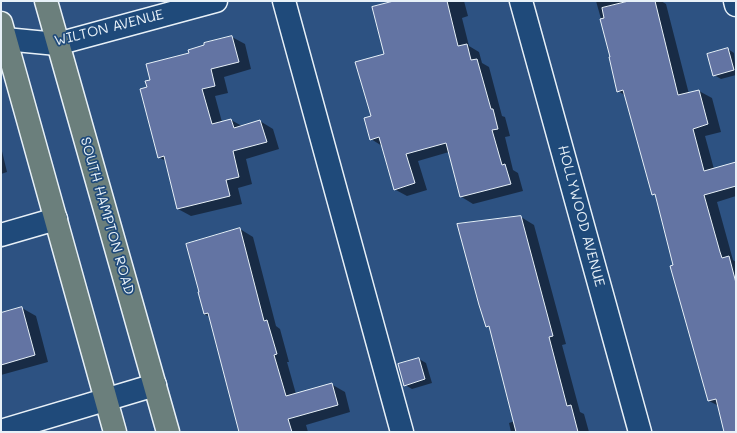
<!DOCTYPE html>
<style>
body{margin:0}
#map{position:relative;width:737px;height:433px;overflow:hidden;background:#2d5282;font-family:Mali,sans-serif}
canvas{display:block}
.frame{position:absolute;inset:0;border:2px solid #e8f1f8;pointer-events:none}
</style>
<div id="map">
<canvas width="737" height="433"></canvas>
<div class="frame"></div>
</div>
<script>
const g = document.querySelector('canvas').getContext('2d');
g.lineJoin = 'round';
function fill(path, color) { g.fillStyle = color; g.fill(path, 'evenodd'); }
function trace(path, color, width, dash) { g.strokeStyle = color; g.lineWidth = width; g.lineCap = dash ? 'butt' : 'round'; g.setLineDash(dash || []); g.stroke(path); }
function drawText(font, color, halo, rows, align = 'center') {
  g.font = font + ' Mali,sans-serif'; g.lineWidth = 3.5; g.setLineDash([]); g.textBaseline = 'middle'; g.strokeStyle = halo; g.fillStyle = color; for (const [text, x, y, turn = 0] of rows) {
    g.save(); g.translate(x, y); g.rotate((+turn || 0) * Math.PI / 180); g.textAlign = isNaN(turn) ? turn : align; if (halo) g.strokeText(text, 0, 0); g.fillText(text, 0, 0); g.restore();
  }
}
const shadow = new Path2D(`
 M 398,1 L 464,1 L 468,16 L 462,18 L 469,46 L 479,52 L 482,63 L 489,67 L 502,116 L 505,117 L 510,136 L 505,137 L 513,170 L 518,173 L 523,191 L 473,204 L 460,196 L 449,152 L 418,161 L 427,190 L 407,196 L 394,189 L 382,146 L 371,139 L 372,117 Z
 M 596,1 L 661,1 L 666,4 L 689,94 L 699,91 L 712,98 L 721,132 L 705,136 L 714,169 L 736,163 L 736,196 L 717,202 L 733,260 L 736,262 L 736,432 L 725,432 L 719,406 L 709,401 L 671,267 L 675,266 L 657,196 L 653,194 L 626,96 L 618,91 L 612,58 Z
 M 232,37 L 245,44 L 251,69 L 224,77 L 228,93 L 215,96 L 222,122 L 231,120 L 242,126 L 260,121 L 273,129 L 279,149 L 246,159 L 252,184 L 238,188 L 242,204 L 191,216 L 178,209 L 166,161 L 158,157 L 148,88 L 151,80 L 190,54 Z
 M 728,49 L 734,53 L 736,75 L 721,79 L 714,75 Z
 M 1,147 L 7,172 L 1,174 Z
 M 521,217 L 534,225 L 566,344 L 562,345 L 580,412 L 584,414 L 589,432 L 511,432 L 509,423 L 515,421 L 491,329 L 487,326 Z
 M 240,229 L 253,237 L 276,326 L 280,329 L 289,362 L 287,362 L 296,394 L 331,384 L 345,392 L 350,412 L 306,425 L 308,432 L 242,432 L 210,317 L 204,314 Z
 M 22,308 L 36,316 L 48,362 L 1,375 L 1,314 Z
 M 419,359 L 426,363 L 432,383 L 412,389 L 405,385 Z`);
const building = new Path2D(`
 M 394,1 L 447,1 L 458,46 L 467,44 L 471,60 L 477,59 L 491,109 L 493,109 L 498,129 L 492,130 L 502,165 L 505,164 L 511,184 L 460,197 L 446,143 L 406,154 L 415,183 L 394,190 L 379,137 L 370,140 L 364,118 L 371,116 L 355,62 L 384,54 L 372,7 Z
 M 629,1 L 655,1 L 678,95 L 699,90 L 708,124 L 693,129 L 704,171 L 736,162 L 736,186 L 704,195 L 720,252 L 722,258 L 729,256 L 736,283 L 736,432 L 724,432 L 716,399 L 708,401 L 670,266 L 673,265 L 655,194 L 652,195 L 623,90 L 617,92 L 609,57 L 610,57 L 600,19 L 604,18 L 602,8 Z
 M 232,36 L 239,62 L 211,69 L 215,86 L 202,89 L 212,124 L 231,119 L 234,128 L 260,120 L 267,142 L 233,151 L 239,177 L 226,180 L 230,196 L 177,209 L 164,156 L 158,158 L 140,89 L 147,87 L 145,81 L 150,80 L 146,64 L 189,53 L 188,50 L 204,45 L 204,43 Z
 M 728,48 L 734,70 L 713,76 L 707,54 Z
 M 521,216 L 553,336 L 549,337 L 567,406 L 571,405 L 578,432 L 516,432 L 489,326 L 486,327 L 479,305 L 457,224 Z
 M 240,228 L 264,321 L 267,320 L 277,354 L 274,355 L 286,396 L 332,383 L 338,405 L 288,419 L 292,432 L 239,432 L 208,313 L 204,314 L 198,292 L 199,292 L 186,244 Z
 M 22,307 L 35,355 L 1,365 L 1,313 Z
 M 419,358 L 425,379 L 404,386 L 398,364 Z`);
const minor = new Path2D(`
 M 284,1 L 402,432
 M 521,1 L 640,432
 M 735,1 L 736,5
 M 1,40 L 5,39 L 57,44 L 216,1
 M 1,235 L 56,219
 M 1,431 L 155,385`);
const major = new Path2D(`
 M 46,1 L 168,432
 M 1,23 L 115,432`);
const streetNames = [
 ["WILTON AVENUE",109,28,-14],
 ["SOUTH HAMPTON ROAD",107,216,74],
 ["HOLLYWOOD AVENUE",581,216,75]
];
fill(shadow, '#0007');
fill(building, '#6374a3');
trace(building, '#e8f1f8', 1);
trace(minor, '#e8f1f8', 25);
trace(major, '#e8f1f8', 25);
trace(minor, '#1f4a7a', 22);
trace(major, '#6b7f7c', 22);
drawText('14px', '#e8f1f8', '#1f4a7a', streetNames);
</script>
